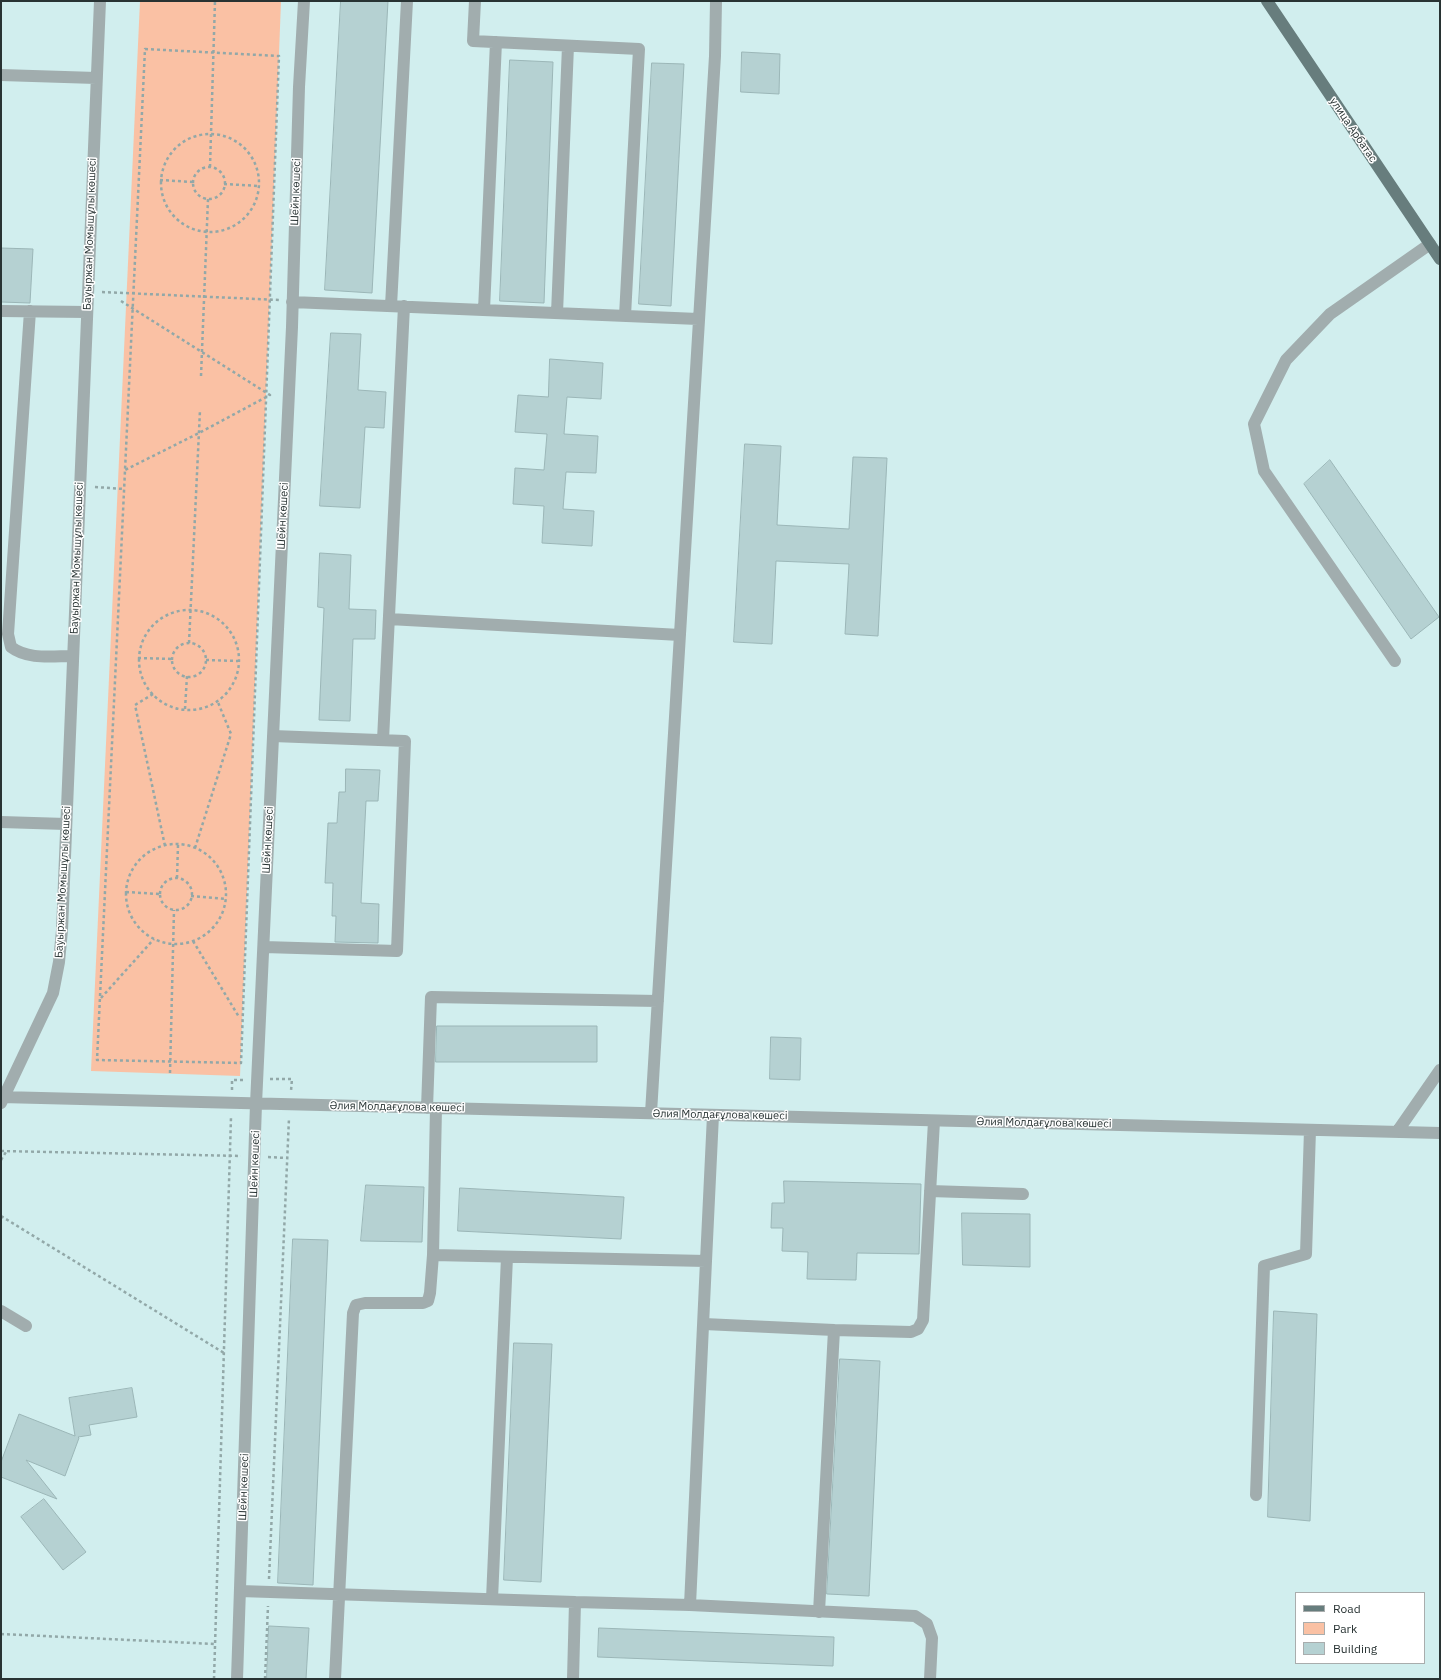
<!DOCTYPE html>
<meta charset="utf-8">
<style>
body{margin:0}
#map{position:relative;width:1441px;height:1680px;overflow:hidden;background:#d1eeee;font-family:"IBM Plex Sans",sans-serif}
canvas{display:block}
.frame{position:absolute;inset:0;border:2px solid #283333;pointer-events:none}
.legend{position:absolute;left:1295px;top:1592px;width:130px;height:72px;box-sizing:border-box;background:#fff;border:1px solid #a9adad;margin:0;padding:5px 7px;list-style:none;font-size:12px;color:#283333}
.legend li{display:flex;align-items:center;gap:8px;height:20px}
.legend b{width:20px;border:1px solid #a9adad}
</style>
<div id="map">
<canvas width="1441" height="1680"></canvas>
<div class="frame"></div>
<ul class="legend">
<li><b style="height:5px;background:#677d7d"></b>Road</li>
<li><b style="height:11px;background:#fac1a4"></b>Park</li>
<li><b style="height:11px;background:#b5d1d2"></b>Building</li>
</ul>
</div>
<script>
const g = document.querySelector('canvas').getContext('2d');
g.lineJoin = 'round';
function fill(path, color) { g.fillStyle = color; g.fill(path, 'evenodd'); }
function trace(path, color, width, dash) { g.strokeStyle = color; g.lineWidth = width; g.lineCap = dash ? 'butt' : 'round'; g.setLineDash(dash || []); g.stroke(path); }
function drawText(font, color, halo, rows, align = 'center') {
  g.font = font + ' "IBM Plex Sans",sans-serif'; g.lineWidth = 3; g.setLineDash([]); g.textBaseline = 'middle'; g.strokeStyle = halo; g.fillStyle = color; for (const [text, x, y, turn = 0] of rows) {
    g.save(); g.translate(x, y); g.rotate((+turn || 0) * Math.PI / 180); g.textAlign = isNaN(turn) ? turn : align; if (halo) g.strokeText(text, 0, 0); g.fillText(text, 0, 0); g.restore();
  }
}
const green = new Path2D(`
 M 140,1 L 281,1 L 240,1076 L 91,1071 Z`);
const building = new Path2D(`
 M 341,1 L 388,1 L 372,293 L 325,290 Z
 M 742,52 L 780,54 L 779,94 L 741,92 Z
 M 510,60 L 553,62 L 544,303 L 500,301 Z
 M 652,63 L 684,64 L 671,306 L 639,304 Z
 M 1,248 L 33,249 L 30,303 L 1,302 Z
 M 331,333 L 361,334 L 358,390 L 386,392 L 384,428 L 365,427 L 360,508 L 320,506 Z
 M 550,359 L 603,363 L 601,399 L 567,397 L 564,434 L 598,436 L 596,473 L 566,472 L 563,509 L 594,511 L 592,546 L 542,543 L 544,506 L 513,504 L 515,468 L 544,470 L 547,434 L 515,432 L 518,395 L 548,397 Z
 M 745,444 L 781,446 L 777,525 L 849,529 L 853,457 L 887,458 L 878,636 L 845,634 L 849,564 L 776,561 L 772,644 L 734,642 Z
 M 1330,460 L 1439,617 L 1411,639 L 1304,484 Z
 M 320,553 L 351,555 L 349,609 L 376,610 L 375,639 L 353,639 L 350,721 L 319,720 L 324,608 L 318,607 Z
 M 346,769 L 380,770 L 378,801 L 366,801 L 361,903 L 379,904 L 378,943 L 335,942 L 336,916 L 332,916 L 333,883 L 325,883 L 328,823 L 337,823 L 339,792 L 345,792 Z
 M 437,1026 L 597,1026 L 597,1062 L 436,1062 Z
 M 771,1037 L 801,1038 L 800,1080 L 770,1079 Z
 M 784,1181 L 921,1184 L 919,1254 L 857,1253 L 856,1280 L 807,1279 L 808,1252 L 782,1251 L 783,1228 L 771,1228 L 772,1203 L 784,1203 Z
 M 366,1185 L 424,1187 L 422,1242 L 361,1241 Z
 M 460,1188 L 624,1197 L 621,1239 L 458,1231 Z
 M 962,1213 L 1030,1214 L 1030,1267 L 963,1265 Z
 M 293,1239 L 328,1240 L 313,1585 L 278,1583 Z
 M 1274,1311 L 1317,1314 L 1310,1521 L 1268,1517 Z
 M 514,1343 L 552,1344 L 541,1582 L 504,1580 Z
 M 840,1359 L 880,1361 L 869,1596 L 827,1594 Z
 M 132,1388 L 137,1417 L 89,1425 L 91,1435 L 78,1437 L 79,1438 L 65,1476 L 26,1460 L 57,1499 L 1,1477 L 1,1462 L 19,1414 L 75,1436 L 69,1398 Z
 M 44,1499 L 86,1552 L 63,1570 L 21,1517 Z
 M 269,1626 L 309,1628 L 306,1679 L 267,1679 Z
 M 599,1628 L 834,1637 L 833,1666 L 598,1657 Z`);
const path = new Path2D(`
 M 145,49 L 279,56 L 241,1063 L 97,1060 Z
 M161 183a49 49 0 1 1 98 0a49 49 0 1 1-98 0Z
 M 210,167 L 215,1
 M193 183a16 16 0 1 1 32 0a16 16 0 1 1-32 0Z
 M 160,180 L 193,182
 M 224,184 L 259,186
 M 102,292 L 279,300
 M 121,301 L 270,395 L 199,433 L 125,470
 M 201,376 L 208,199
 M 95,487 L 124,489
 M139 660a50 50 0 1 1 100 0a50 50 0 1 1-100 0Z
 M 189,643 L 200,410
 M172 660a17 17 0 1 1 34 0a17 17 0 1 1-34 0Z
 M 138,658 L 173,659
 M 206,660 L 238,661
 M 153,694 L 135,705 L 165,846
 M 185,709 L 187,676
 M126 894a50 50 0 1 1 100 0a50 50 0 1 1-100 0Z
 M 195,848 L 231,734 L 217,700
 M 177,878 L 178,845
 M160 894a16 16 0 1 1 32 0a16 16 0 1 1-32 0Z
 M 126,892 L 159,894
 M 191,896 L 226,899
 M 193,941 L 239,1017
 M 101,998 L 154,939
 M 170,1073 L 174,910
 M 270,1079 L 292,1079 L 291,1091
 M 232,1090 L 232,1080 L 243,1080
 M 1,1151 L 241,1156
 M 268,1157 L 287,1158
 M 1,1160 L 6,1152
 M 1,1216 L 224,1353
 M 269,1579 L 289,1118
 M 1,1634 L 215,1644
 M 214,1679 L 231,1117
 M 265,1679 L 268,1606`);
const minor = new Path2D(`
 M 475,1 L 473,41 L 639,49 L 625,316
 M 1,75 L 96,78
 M 292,302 L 698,319
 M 391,306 L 407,1
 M 484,310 L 496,42
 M 1,311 L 87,312
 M 30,311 L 8,634 L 11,647 C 28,660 52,656 73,656
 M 557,313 L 568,46
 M 389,619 L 680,635
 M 1395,661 L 1264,471 L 1254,424 L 1286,360 L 1330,314 L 1430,244
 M 383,740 L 404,306
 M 1,822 L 66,824
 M 264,947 L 397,951 L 405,741 L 273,736
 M 1,1097 L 1440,1133
 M 1,1103 L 53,993 L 59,962 L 62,930 L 100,1
 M 427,1108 L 431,997 L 658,1001
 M 651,1113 L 715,56 L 716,1
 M 1397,1132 L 1440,1070
 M 930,1191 L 1023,1194
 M 433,1255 L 706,1261 L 690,1605
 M 706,1261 L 713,1115
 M 1,1311 L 26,1326
 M 704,1324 L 834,1330 L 911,1332 L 918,1329 L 923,1320 L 934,1121
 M 1256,1495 L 1264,1266 L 1306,1254 L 1310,1130
 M 240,1591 L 575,1602 L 573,1679
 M 492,1599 L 507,1257
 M 575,1602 L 690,1605 L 915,1616 L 927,1624 L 932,1638 L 930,1679
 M 819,1612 L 834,1330
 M 237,1679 L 256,1104 L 292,327 L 299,87 L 304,1
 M 335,1679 L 353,1313 L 356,1305 L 365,1303 L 423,1303 L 428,1301 L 430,1293 L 433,1255 L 436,1108`);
const major = new Path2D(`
 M 1267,1 L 1440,259`);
const streetNames = [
 ["улица Арбатас",1353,130,56],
 ["Шейн көшесі",296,192,-88],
 ["Бауыржан Момышұлы көшесі",90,234,-88],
 ["Шейн көшесі",283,516,-87],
 ["Бауыржан Момышұлы көшесі",77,558,-88],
 ["Шейн көшесі",268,840,-87],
 ["Бауыржан Момышұлы көшесі",63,882,-87],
 ["Әлия Молдағұлова көшесі",397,1107,1],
 ["Әлия Молдағұлова көшесі",720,1115,1],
 ["Әлия Молдағұлова көшесі",1044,1123,1],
 ["Шейн көшесі",255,1164,-88],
 ["Шейн көшесі",244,1487,-88]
];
fill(green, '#fac1a4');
fill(building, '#b5d1d2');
trace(building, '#9bb6b7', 1);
trace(path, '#92a8a8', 2.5, [3, 3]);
trace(minor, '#a1adae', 12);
trace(major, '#677d7d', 12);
drawText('11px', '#283333', '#fff', streetNames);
</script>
